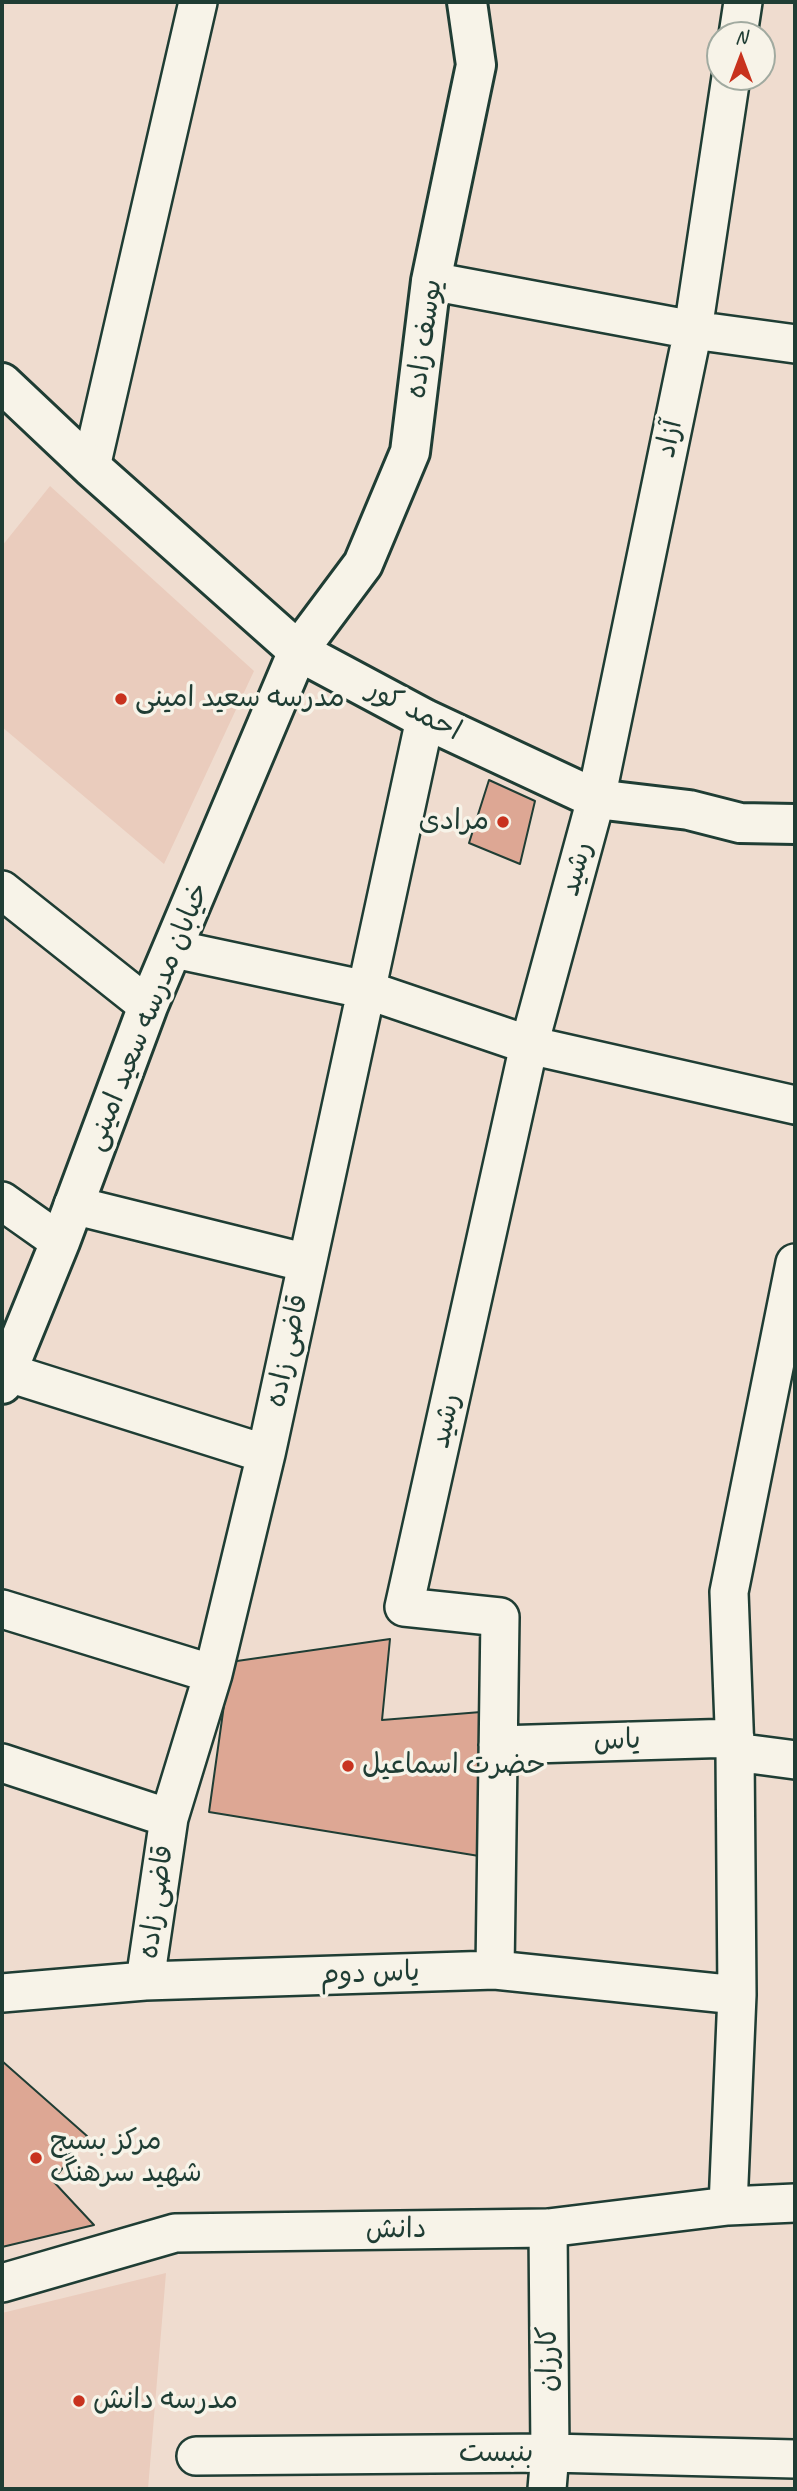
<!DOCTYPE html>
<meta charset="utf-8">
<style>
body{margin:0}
#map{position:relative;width:797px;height:2491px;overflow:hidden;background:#efdccf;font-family:Caveat,sans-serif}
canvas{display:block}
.frame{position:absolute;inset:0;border:4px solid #1f3d34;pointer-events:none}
.north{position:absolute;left:706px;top:21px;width:70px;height:70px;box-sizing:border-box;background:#f7f3e8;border:2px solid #a1aaa0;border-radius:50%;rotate:0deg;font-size:19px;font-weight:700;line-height:28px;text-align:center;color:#1f3d34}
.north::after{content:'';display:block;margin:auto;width:24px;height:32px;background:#c8321e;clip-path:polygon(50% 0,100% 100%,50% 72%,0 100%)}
</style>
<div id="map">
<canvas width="797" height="2491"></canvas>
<div class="frame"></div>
<div class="north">N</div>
</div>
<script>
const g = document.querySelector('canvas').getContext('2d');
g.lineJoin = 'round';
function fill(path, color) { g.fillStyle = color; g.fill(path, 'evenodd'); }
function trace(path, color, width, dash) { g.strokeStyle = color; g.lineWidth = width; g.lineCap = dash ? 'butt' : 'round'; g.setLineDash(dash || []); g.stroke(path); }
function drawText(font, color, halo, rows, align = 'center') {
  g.font = font + ' Caveat,"Playpen Sans Arabic",sans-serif'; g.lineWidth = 7; g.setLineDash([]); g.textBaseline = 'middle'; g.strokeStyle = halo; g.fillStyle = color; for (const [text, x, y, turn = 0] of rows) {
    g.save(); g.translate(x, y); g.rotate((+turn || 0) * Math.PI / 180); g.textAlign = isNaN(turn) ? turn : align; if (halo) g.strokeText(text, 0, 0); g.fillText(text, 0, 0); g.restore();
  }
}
const built = new Path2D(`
 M 50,486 L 254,671 L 164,864 L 2,727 L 2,546 Z
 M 166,2273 L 148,2489 L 2,2489 L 2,2313 Z`);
const building = new Path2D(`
 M 489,780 L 535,801 L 520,864 L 469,843 Z
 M 390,1639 L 382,1720 L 481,1712 L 479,1856 L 209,1812 L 230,1662 Z
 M 2,2061 L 87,2136 L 53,2181 L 94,2225 L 2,2247 Z`);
const street = new Path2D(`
 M 738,35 L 743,2
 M 431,281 L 693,330 L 795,344
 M 91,467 L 198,2
 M 2,890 L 148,1006
 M 174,949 L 367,990 L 529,1045 L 795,1105
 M 2,1201 L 60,1242
 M 73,1205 L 307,1263
 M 6,1372 L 266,1454
 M 2,1609 L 213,1674
 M 498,1745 L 735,1738
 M 735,1752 L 795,1760
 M 2,1763 L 169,1818
 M 495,1970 L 500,1617 L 404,1607 L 529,1045 L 596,799 L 693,330 L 731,77
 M 145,1981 L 169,1818 L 213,1674 L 266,1454 L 425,719
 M 2,1993 L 145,1981 L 495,1970 L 737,1995
 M 728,2206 L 737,1995 L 735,1752 L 729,1592 L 795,1263
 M 2,2283 L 175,2233 L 548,2228 L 728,2206 L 795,2203
 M 196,2456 L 550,2453 L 795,2459
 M 547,2489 L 550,2453 L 548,2228`);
const secondary = new Path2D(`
 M 2,383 L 91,467 L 298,651 L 425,719 L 596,799 L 689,810 L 740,823 L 795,824
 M 2,1384 L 60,1242 L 148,1006 L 298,651 L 363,564 L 410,452 L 431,281 L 476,65 L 467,2`);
const markers = [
 [121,699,7,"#c8321e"],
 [503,822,7,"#c8321e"],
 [348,1766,7,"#c8321e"],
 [36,2158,7,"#c8321e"],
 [79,2401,7,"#c8321e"]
];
const streetNames = [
 ["یوسف زاده",425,339,-82],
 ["آزاد",670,439,-78],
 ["احمد کور",414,711,27],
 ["رشید",577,869,-75],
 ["خیابان مدرسه سعید امینی",148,1017,-68],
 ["قاضی زاده",288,1351,-78],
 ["رشید",446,1421,-78],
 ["یاس",617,1741,-2],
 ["قاضی زاده",157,1902,-82],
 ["یاس دوم",370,1974,-2],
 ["دانش",396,2230,-1],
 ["کارزان",549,2359,-90],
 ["بنبست",496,2454]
];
const poiNames = [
 ["مدرسه سعید امینی",135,699],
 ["مرادی",489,822,"right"],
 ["حضرت اسماعیل",362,1766],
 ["مرکز بسیج",50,2142],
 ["شهید سرهنگ",50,2174],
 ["مدرسه دانش",93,2401]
];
fill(built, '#eaccbd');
fill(building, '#dda794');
trace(building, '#1f3d34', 2);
trace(street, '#1f3d34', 42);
trace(secondary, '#1f3d34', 44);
trace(street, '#f7f3e8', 37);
trace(secondary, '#f7f3e8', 38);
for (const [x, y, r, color] of markers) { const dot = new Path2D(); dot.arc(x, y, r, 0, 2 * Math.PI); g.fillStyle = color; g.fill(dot); trace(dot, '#f7f3e8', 2.5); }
drawText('28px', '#1f3d34', '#f7f3e8', streetNames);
drawText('28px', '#1f3d34', '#f7f3e8', poiNames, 'left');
</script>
